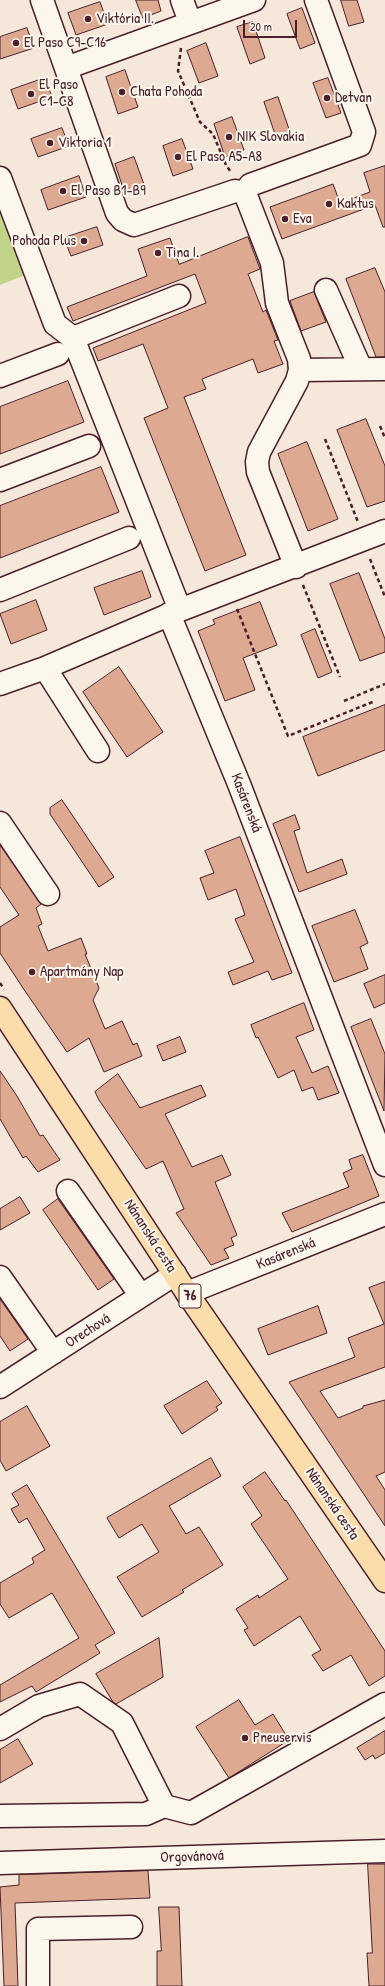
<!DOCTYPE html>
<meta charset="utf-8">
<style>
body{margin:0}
#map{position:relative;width:385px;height:1986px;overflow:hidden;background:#f5e8da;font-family:"Patrick Hand",sans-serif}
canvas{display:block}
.scale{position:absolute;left:243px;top:20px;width:54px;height:18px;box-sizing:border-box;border:2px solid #4a1f2b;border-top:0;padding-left:5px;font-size:12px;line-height:14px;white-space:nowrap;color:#4a1f2b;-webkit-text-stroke:3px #fbf7ec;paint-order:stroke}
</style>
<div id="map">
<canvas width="385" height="1986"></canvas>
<div class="scale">20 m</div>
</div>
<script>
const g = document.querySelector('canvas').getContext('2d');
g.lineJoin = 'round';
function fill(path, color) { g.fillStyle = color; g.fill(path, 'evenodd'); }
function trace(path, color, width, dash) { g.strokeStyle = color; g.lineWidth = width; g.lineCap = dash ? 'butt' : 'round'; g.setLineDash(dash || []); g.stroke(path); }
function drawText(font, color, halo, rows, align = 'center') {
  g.font = font + ' "Patrick Hand",sans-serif'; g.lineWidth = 4; g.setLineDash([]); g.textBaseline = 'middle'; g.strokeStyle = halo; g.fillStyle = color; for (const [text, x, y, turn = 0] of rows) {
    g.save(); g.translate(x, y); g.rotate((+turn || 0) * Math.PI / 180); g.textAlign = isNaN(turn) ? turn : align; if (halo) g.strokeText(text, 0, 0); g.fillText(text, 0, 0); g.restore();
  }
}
const green = new Path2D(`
 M 0,207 L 28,274 L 0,285 Z`);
const building = new Path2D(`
 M 136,0 L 158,0 L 161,11 L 143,18 Z
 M 341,0 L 357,0 L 364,22 L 349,26 Z
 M 100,2 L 108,24 L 76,35 L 68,13 Z
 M 302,8 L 315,43 L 300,49 L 287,14 Z
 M 253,22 L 265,58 L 250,64 L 237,27 Z
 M 27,28 L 34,48 L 0,59 L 0,37 Z
 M 206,43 L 218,76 L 199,83 L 187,51 Z
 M 125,70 L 138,107 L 118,114 L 106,77 Z
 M 45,78 L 52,97 L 18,109 L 11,90 Z
 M 328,78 L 341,113 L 326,118 L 313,83 Z
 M 278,97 L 290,132 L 276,137 L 264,102 Z
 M 232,117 L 244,150 L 225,157 L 214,124 Z
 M 62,128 L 69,146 L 38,157 L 31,139 Z
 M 182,139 L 193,169 L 173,176 L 163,146 Z
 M 134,157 L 145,187 L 125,194 L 115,164 Z
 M 385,166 L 385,227 L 383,227 L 375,205 L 282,239 L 270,207 L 333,184 L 340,203 L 370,192 L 364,173 Z
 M 79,176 L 86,197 L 48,210 L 41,190 Z
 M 97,227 L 103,245 L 71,256 L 64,238 Z
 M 248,237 L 260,269 L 248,274 L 263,312 L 266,310 L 278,340 L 274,341 L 283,364 L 258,373 L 253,359 L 202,379 L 206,389 L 184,397 L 246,555 L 205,571 L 144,418 L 168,408 L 143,344 L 98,361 L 93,348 L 206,303 L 195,274 L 73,321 L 67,307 L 147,276 L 138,249 L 170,238 L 179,264 Z
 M 375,268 L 385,292 L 385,357 L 376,357 L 346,279 Z
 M 314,292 L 326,322 L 301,331 L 290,301 Z
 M 68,381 L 84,422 L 0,454 L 0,407 Z
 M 366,419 L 385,466 L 385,501 L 367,507 L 337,430 Z
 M 307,442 L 338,519 L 308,531 L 278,454 Z
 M 101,467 L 119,512 L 0,558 L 0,506 Z
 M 142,571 L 151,597 L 104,615 L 94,588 Z
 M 359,573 L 385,639 L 385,652 L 360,661 L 330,584 Z
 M 36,600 L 47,630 L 11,644 L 0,614 Z
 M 260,602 L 277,645 L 243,658 L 255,690 L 225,701 L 198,631 L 215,624 L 213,620 Z
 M 315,629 L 332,672 L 318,678 L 301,635 Z
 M 119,667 L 163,732 L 127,757 L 83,692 Z
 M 385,705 L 385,750 L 318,776 L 303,737 Z
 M 62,800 L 114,877 L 99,887 L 50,814 L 50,808 Z
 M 295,815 L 300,829 L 294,831 L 307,873 L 342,859 L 347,874 L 299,892 L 273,824 Z
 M 240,837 L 292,973 L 272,980 L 268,971 L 233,985 L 228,972 L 254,962 L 235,919 L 245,915 L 236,889 L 208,900 L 200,878 L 214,873 L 205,851 Z
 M 0,845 L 41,904 L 36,908 L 42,924 L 38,926 L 48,951 L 81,938 L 87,954 L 85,954 L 99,988 L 93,1000 L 105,1029 L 122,1021 L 133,1045 L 137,1043 L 142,1056 L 104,1072 L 89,1038 L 67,1052 L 25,991 L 0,953 L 0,927 L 19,915 L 0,887 Z
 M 355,910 L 368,943 L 360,947 L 368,969 L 334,982 L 312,926 Z
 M 385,975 L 385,1003 L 374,1008 L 364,984 Z
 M 304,1003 L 314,1030 L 296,1037 L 312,1073 L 328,1066 L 339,1093 L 318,1100 L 313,1087 L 302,1091 L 294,1070 L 278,1078 L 258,1037 L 256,1038 L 251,1025 Z
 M 371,1019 L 385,1054 L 384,1111 L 351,1027 Z
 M 180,1037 L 186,1052 L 163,1061 L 157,1046 Z
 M 0,1071 L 17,1096 L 40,1136 L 43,1135 L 60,1160 L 38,1172 L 26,1156 L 23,1158 L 0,1119 Z
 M 118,1074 L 140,1108 L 201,1085 L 206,1096 L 165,1114 L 192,1167 L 222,1155 L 231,1175 L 215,1182 L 237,1235 L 231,1238 L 234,1245 L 224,1249 L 229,1258 L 211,1265 L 176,1213 L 184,1209 L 163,1161 L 146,1169 L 99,1100 L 95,1092 Z
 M 363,1155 L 379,1196 L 292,1232 L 282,1213 L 349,1187 L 343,1173 L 352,1169 L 349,1160 Z
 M 20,1197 L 30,1213 L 0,1230 L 0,1209 Z
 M 58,1199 L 114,1279 L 98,1290 L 43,1210 Z
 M 385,1282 L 385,1367 L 320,1391 L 338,1418 L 363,1408 L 363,1406 L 385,1400 L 385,1472 L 376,1476 L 385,1490 L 385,1526 L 289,1382 L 355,1357 L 348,1338 L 384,1324 L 369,1288 Z
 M 0,1299 L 28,1339 L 10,1351 L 0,1336 Z
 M 318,1306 L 327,1333 L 268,1355 L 258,1329 Z
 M 207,1381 L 222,1403 L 216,1407 L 218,1410 L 182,1434 L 164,1406 Z
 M 27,1406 L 50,1446 L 6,1471 L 0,1460 L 0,1422 Z
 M 211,1458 L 221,1476 L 169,1506 L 186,1534 L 199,1527 L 223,1565 L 182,1590 L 184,1592 L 142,1617 L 117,1577 L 159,1552 L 142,1524 L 119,1538 L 107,1518 Z
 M 265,1472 L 285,1501 L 286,1500 L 385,1651 L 385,1676 L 369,1686 L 351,1655 L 323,1671 L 312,1655 L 321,1650 L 300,1616 L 254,1646 L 244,1630 L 248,1628 L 236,1609 L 258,1595 L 259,1598 L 288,1579 L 251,1524 L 262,1516 L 243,1487 Z
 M 27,1485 L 115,1633 L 95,1645 L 100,1653 L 36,1692 L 32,1686 L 0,1702 L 0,1685 L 79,1638 L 52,1593 L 9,1618 L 0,1604 L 0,1583 L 34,1563 L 32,1558 L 45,1550 L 27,1518 L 19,1523 L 11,1509 L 19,1505 L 12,1494 Z
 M 159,1638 L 163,1677 L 116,1704 L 113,1702 L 96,1674 Z
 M 239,1700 L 255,1725 L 273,1714 L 289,1740 L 229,1778 L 196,1727 Z
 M 385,1731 L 385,1753 L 375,1759 L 373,1755 L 365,1760 L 357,1748 Z
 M 18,1739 L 33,1764 L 0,1783 L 0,1750 Z
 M 368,1864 L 385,1864 L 385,1986 L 369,1986 L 367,1953 L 372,1953 Z
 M 148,1871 L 150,1898 L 15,1903 L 18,1986 L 4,1986 L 0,1887 L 19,1885 L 19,1875 Z
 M 159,1907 L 179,1907 L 182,1986 L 157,1986 L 157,1951 L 161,1951 Z`);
const path = new Path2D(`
 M 181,48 L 178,71 L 200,122 L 213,134 L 226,165 L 231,172
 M 380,426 L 385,438
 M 325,439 L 358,522
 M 370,559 L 385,597
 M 303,585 L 340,677
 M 237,609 L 288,736 L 375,701
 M 344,701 L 385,684
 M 0,983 L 4,989`);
const minor = new Path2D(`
 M 42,0 L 117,213 L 123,220 L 134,225 L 235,191 L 245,193
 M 182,0 L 190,22
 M 66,68 L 254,0
 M 0,178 L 55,324 L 73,338 L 180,610
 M 245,193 L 272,263 L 277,303 L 299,359 L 300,370 L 297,381 L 259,452 L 257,462 L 258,472 L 296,567
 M 245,193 L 250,185 L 360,145 L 364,132 L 316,0
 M 326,290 L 361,369
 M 73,338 L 179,296
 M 300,370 L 385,369
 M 0,376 L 58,354
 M 0,480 L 89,446
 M 0,590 L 129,538
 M 169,614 L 239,784 L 385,1165
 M 45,668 L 98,751
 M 0,684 L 45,668 L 180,610 L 385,531
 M 0,823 L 48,894
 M 68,1191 L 141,1296
 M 0,1277 L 53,1353
 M 187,1293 L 385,1214
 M 0,1387 L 175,1274
 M 0,1729 L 39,1706 L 80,1694 L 122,1723 L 164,1806
 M 0,1816 L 146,1814 L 164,1806 L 191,1813 L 385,1704
 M 0,1863 L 385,1851
 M 38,1986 L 38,1929 L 131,1927`);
const major = new Path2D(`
 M 0,1008 L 187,1293 L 385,1581`);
const markers = [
 [88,19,4,"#4a1f2b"],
 [16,43,4,"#4a1f2b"],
 [122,92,4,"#4a1f2b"],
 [31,94,4,"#4a1f2b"],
 [327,98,4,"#4a1f2b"],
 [229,137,4,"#4a1f2b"],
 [50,143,4,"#4a1f2b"],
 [178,157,4,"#4a1f2b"],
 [63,191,4,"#4a1f2b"],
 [329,204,4,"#4a1f2b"],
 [285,219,4,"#4a1f2b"],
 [84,241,4,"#4a1f2b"],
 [158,253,4,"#4a1f2b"],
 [32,972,4,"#4a1f2b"],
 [245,1738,4,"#4a1f2b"]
];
const shields = [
 [190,1296,22]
];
const shieldNames = [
 ["76",190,1296]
];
const poiNames = [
 ["Viktória II.",96,19],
 ["El Paso C9-C16",24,43],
 ["El Paso",39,85],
 ["C1-C8",39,102],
 ["Chata Pohoda",130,92],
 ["Detvan",335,98],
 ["NIK Slovakia",237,137],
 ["Viktoria 1",58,143],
 ["El Paso A5-A8",186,157],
 ["El Paso B1-B9",71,191],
 ["Kaktus",337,204],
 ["Eva",293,219],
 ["Pohoda Plus",76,241,"right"],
 ["Tina I.",166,253],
 ["Apartmány Nap",40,972],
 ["Pneuservis",253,1738]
];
const streetNames = [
 ["Kasárenská",246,803,69],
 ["Nánanská cesta",150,1236,57],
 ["Kasárenská",286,1254,-22],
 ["Orechová",88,1331,-33],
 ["Nánanská cesta",332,1504,56],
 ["Orgovánová",192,1857,-2]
];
fill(green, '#c1d489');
fill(building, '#ddaa91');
trace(building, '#4a1f2b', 1);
trace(minor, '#4a1f2b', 25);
trace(major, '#4a1f2b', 25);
trace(path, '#4a1f2b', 2.5, [4, 3]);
trace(minor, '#fbf7ec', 22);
trace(major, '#fbddab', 22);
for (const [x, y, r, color] of markers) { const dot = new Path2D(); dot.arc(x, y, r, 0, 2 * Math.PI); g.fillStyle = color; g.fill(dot); trace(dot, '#fbf7ec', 1.5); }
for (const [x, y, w] of shields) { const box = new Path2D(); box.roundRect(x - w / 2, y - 12, w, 24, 3); g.fillStyle = '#fbf7ec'; g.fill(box); trace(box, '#4a1f2b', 1); }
drawText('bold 14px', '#4a1f2b', null, shieldNames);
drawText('15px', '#4a1f2b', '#fbf7ec', poiNames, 'left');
drawText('15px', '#4a1f2b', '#fbf7ec', streetNames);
</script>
